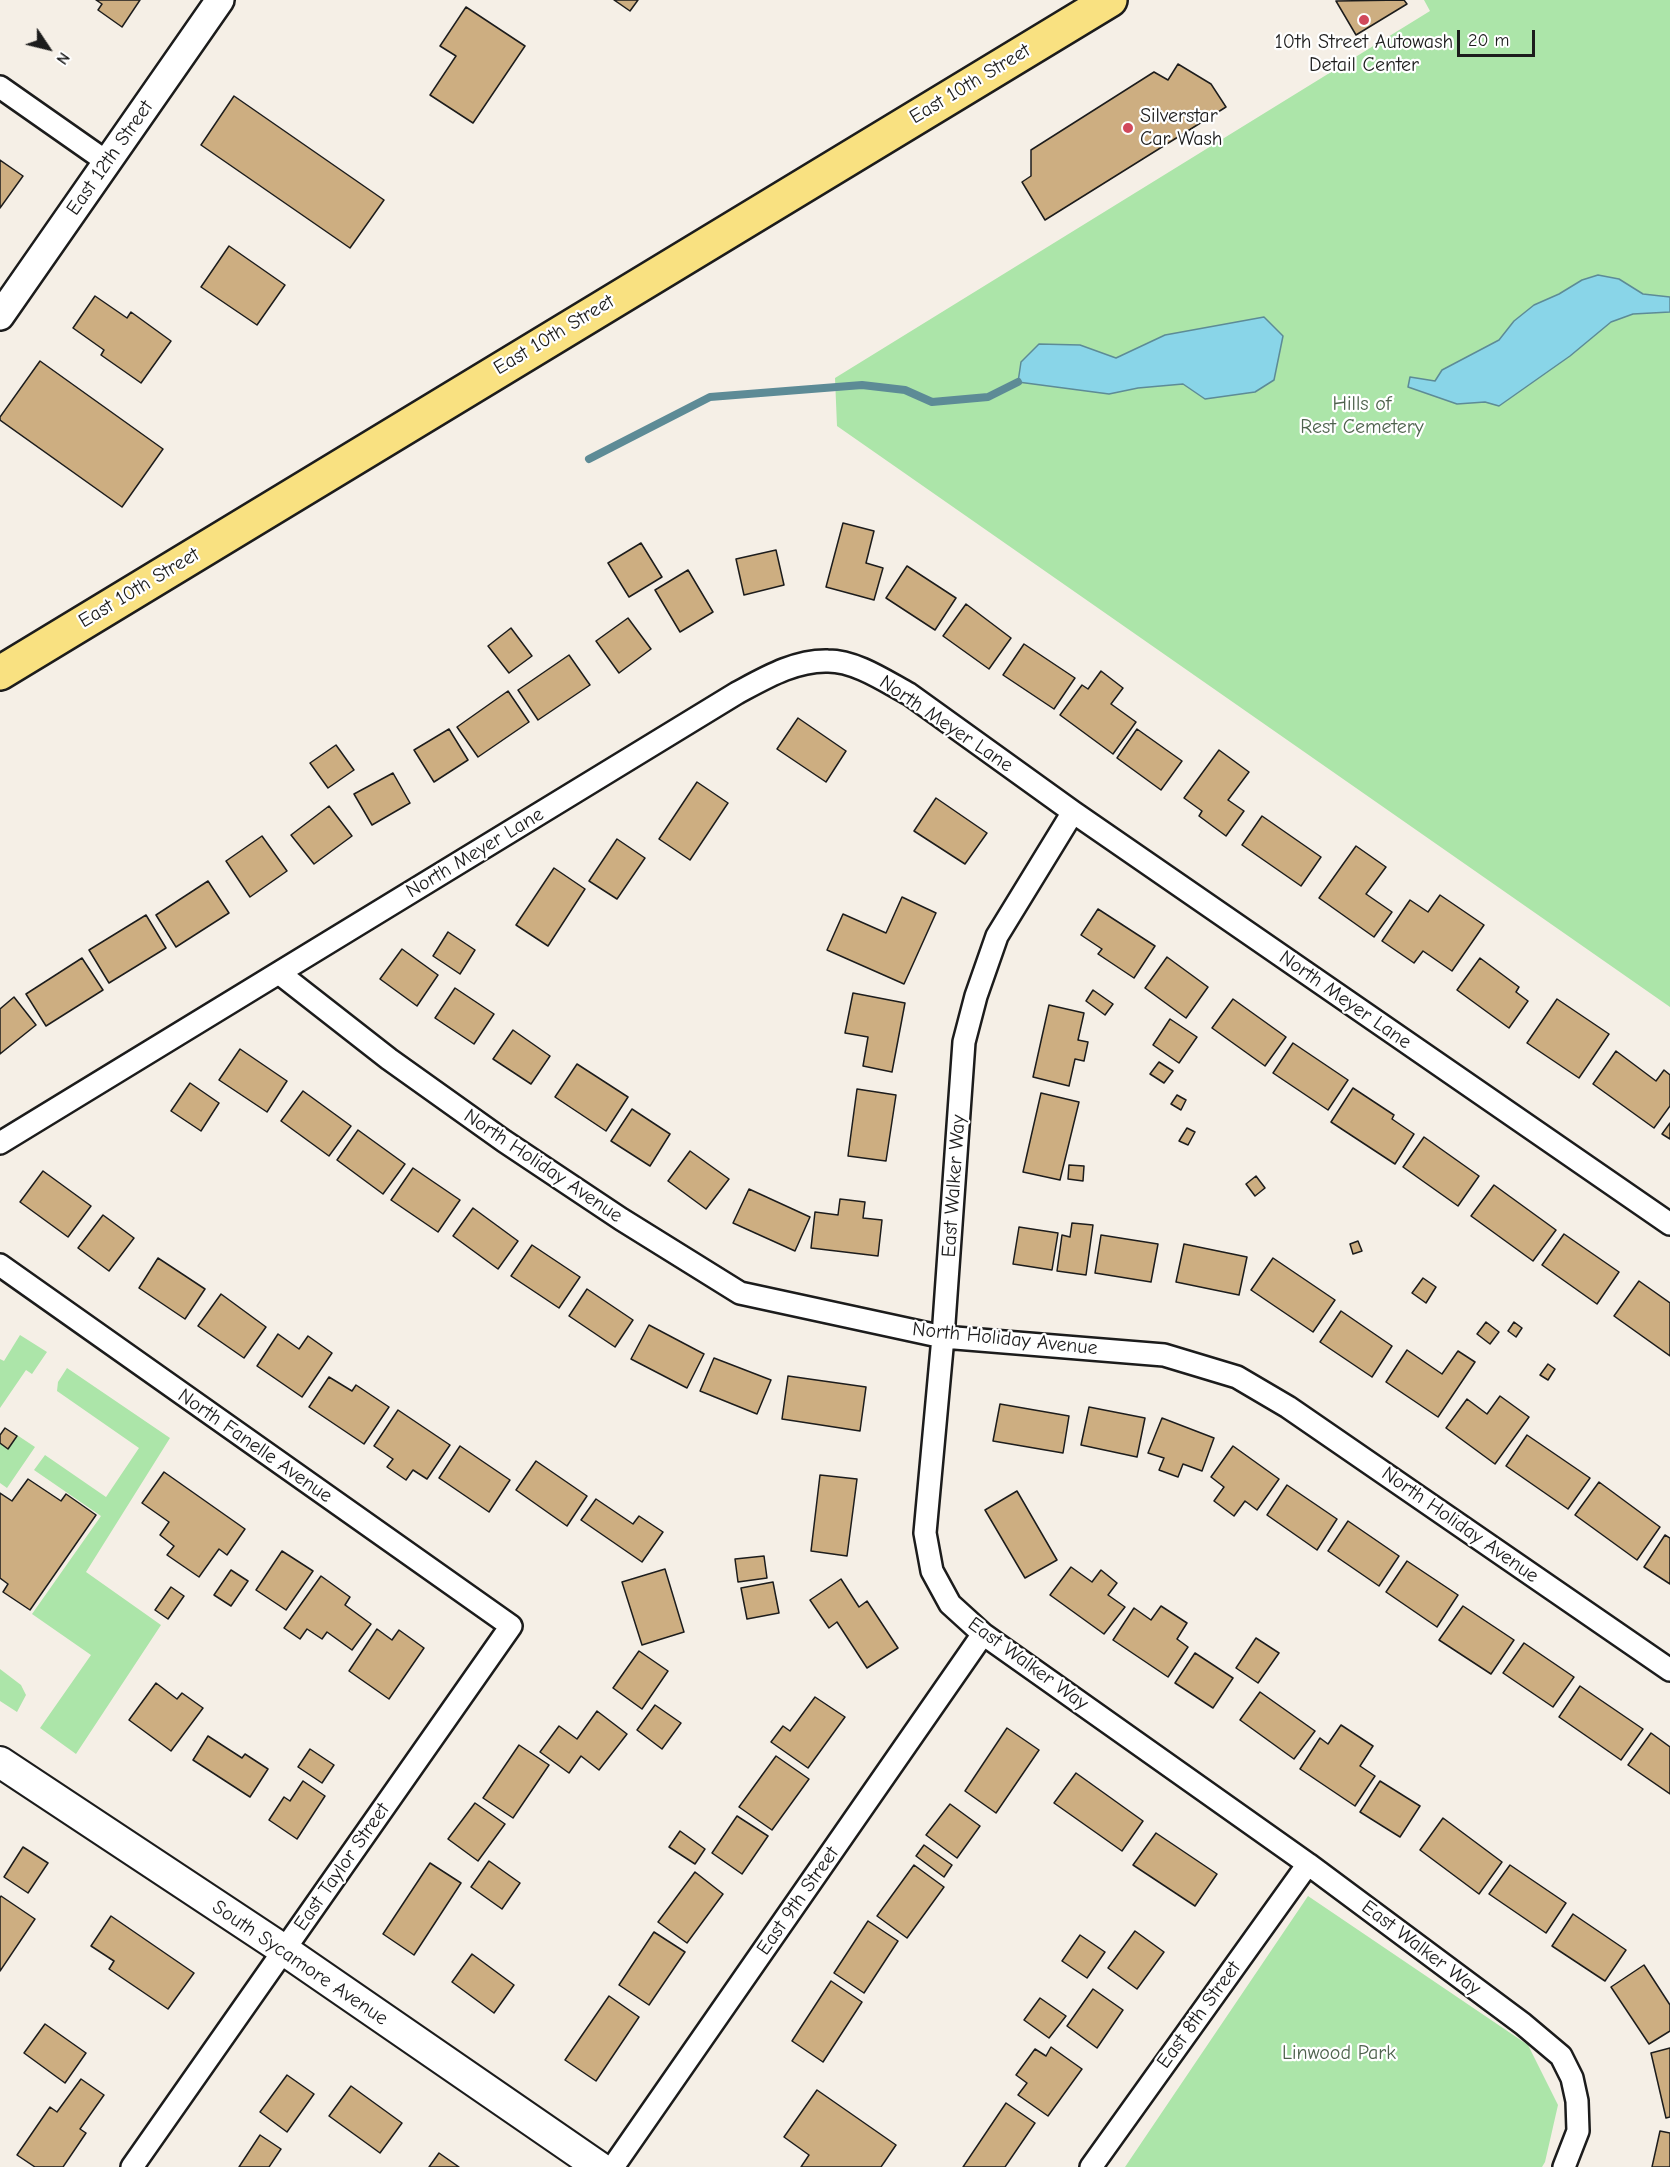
<!DOCTYPE html>
<style>
body{margin:0}
#map{position:relative;width:1670px;height:2167px;overflow:hidden;background:#f5efe6;font-family:"Comic Neue",sans-serif}
canvas{display:block}
.north{position:absolute;left:18px;top:18px;width:60px;height:60px;-webkit-text-stroke:4px #fff;paint-order:stroke;rotate:125deg;font-size:16px;font-weight:700;line-height:24px;text-align:center;color:#1c1c1c}
.north::after{content:'';display:block;margin:auto;width:21px;height:27px;background:#1c1c1c;clip-path:polygon(50% 0,100% 100%,50% 72%,0 100%)}
.scale{position:absolute;left:1457px;top:30px;width:78px;height:27px;box-sizing:border-box;border:3px solid #1c1c1c;border-top:0;padding-left:8px;font-size:18px;line-height:21px;white-space:nowrap;color:#1c1c1c;-webkit-text-stroke:4px #fff;paint-order:stroke}
</style>
<div id="map">
<canvas width="1670" height="2167"></canvas>
<div class="north">N</div>
<div class="scale">20 m</div>
</div>
<script>
const g = document.querySelector('canvas').getContext('2d');
g.lineJoin = 'round';
function fill(path, color) { g.fillStyle = color; g.fill(path, 'evenodd'); }
function trace(path, color, width, dash) { g.strokeStyle = color; g.lineWidth = width; g.lineCap = dash ? 'butt' : 'round'; g.setLineDash(dash || []); g.stroke(path); }
function drawText(font, color, halo, rows, align = 'center') {
  g.font = font + ' "Comic Neue",sans-serif'; g.lineWidth = 4.5; g.setLineDash([]); g.textBaseline = 'middle'; g.strokeStyle = halo; g.fillStyle = color; for (const [text, x, y, turn = 0] of rows) {
    g.save(); g.translate(x, y); g.rotate((+turn || 0) * Math.PI / 180); g.textAlign = isNaN(turn) ? turn : align; if (halo) g.strokeText(text, 0, 0); g.fillText(text, 0, 0); g.restore();
  }
}
const green = new Path2D(`
 M 1424,0 L 1670,0 L 1670,1007 L 837,426 L 835,378 L 1430,11 Z
 M 20,1335 L 47,1352 L 32,1374 L 26,1370 L 0,1408 L 0,1359 L 4,1361 Z
 M 67,1368 L 170,1438 L 86,1572 L 161,1625 L 76,1754 L 40,1728 L 91,1655 L 32,1614 L 101,1516 L 34,1470 L 45,1455 L 106,1497 L 139,1448 L 57,1391 L 58,1382 Z
 M 17,1435 L 35,1447 L 7,1488 L 0,1483 L 0,1443 L 8,1448 Z
 M 0,1669 L 21,1685 L 26,1695 L 17,1712 L 0,1701 Z
 M 1308,1896 L 1528,2045 L 1558,2105 L 1545,2162 L 1542,2167 L 1125,2167 Z`);
const water = new Path2D(`
 M 1598,275 L 1619,279 L 1643,294 L 1670,297 L 1670,312 L 1633,314 L 1611,322 L 1570,356 L 1499,406 L 1485,402 L 1457,404 L 1408,387 L 1410,377 L 1435,381 L 1442,370 L 1499,340 L 1514,321 L 1534,305 L 1559,294 L 1582,280 Z
 M 1264,317 L 1283,336 L 1274,380 L 1255,392 L 1205,399 L 1183,384 L 1138,388 L 1109,394 L 1018,382 L 1021,362 L 1039,344 L 1080,345 L 1116,358 L 1165,335 Z`);
const stream = new Path2D(`
 M 589,459 L 710,397 L 862,385 L 905,390 L 932,402 L 988,397 L 1018,382`);
const building = new Path2D(`
 M 96,0 L 140,0 L 122,27 L 98,10 L 102,4 Z
 M 614,0 L 638,0 L 630,11 Z
 M 1404,0 L 1407,4 L 1356,35 L 1336,1 Z
 M 466,7 L 525,46 L 473,123 L 430,95 L 456,56 L 440,46 Z
 M 1178,64 L 1211,84 L 1226,107 L 1045,220 L 1022,182 L 1031,176 L 1031,150 L 1154,72 L 1168,80 Z
 M 234,96 L 384,200 L 350,248 L 201,145 Z
 M 0,160 L 23,176 L 0,208 Z
 M 229,246 L 285,285 L 257,325 L 201,287 Z
 M 95,296 L 127,318 L 131,312 L 171,341 L 141,383 L 101,355 L 104,350 L 73,328 Z
 M 40,361 L 163,449 L 122,507 L 0,420 L 0,417 Z
 M 843,523 L 874,531 L 866,563 L 883,568 L 874,600 L 826,587 Z
 M 641,543 L 662,577 L 629,597 L 608,563 Z
 M 776,550 L 784,585 L 744,595 L 736,559 Z
 M 907,566 L 956,598 L 935,630 L 886,598 Z
 M 688,570 L 713,612 L 680,632 L 655,590 Z
 M 966,604 L 1011,638 L 989,669 L 943,636 Z
 M 628,618 L 651,649 L 619,673 L 596,641 Z
 M 511,628 L 532,656 L 509,673 L 488,646 Z
 M 1024,644 L 1075,678 L 1054,709 L 1003,675 Z
 M 569,655 L 590,685 L 538,720 L 518,690 Z
 M 1101,671 L 1123,688 L 1111,704 L 1136,722 L 1113,754 L 1060,715 L 1082,685 L 1088,689 Z
 M 508,691 L 529,722 L 478,757 L 457,727 Z
 M 798,718 L 846,751 L 826,782 L 777,749 Z
 M 449,729 L 468,760 L 434,782 L 414,750 Z
 M 1137,729 L 1182,761 L 1161,790 L 1117,758 Z
 M 336,745 L 354,770 L 328,788 L 310,763 Z
 M 1219,750 L 1249,772 L 1228,800 L 1244,811 L 1226,836 L 1199,816 L 1202,811 L 1184,798 Z
 M 393,773 L 410,803 L 372,825 L 354,794 Z
 M 697,782 L 728,803 L 690,860 L 659,839 Z
 M 936,798 L 987,833 L 965,864 L 914,831 Z
 M 329,806 L 352,836 L 314,864 L 291,835 Z
 M 1262,816 L 1321,857 L 1301,886 L 1242,845 Z
 M 262,836 L 287,871 L 250,897 L 226,861 Z
 M 617,839 L 645,858 L 617,899 L 589,881 Z
 M 1356,846 L 1386,867 L 1366,894 L 1392,912 L 1374,937 L 1319,898 Z
 M 554,868 L 585,889 L 548,946 L 516,925 Z
 M 208,881 L 229,913 L 176,947 L 156,915 Z
 M 1440,895 L 1484,925 L 1452,971 L 1423,951 L 1414,963 L 1382,941 L 1410,900 L 1428,912 Z
 M 902,897 L 936,913 L 904,984 L 827,950 L 843,914 L 886,933 Z
 M 1098,909 L 1155,946 L 1134,978 L 1098,954 L 1102,949 L 1081,935 Z
 M 146,915 L 166,948 L 109,983 L 89,950 Z
 M 448,932 L 475,950 L 460,974 L 433,956 Z
 M 402,949 L 438,975 L 417,1006 L 380,979 Z
 M 1167,957 L 1208,987 L 1186,1018 L 1145,988 Z
 M 82,958 L 103,990 L 46,1026 L 26,994 Z
 M 1480,958 L 1519,987 L 1516,992 L 1528,1001 L 1509,1028 L 1457,990 Z
 M 455,988 L 494,1014 L 474,1044 L 435,1018 Z
 M 1093,990 L 1113,1004 L 1105,1015 L 1086,1001 Z
 M 853,993 L 905,1003 L 892,1072 L 863,1066 L 868,1037 L 845,1033 Z
 M 14,997 L 36,1025 L 0,1054 L 0,1009 Z
 M 1233,999 L 1286,1037 L 1265,1066 L 1212,1028 Z
 M 1557,999 L 1609,1034 L 1579,1078 L 1527,1043 Z
 M 1049,1005 L 1084,1013 L 1078,1040 L 1088,1042 L 1084,1061 L 1075,1059 L 1069,1086 L 1033,1077 Z
 M 1170,1019 L 1197,1037 L 1179,1063 L 1153,1045 Z
 M 513,1030 L 550,1056 L 531,1084 L 493,1059 Z
 M 1293,1043 L 1348,1080 L 1328,1110 L 1273,1073 Z
 M 240,1049 L 287,1081 L 267,1112 L 219,1080 Z
 M 1616,1051 L 1656,1081 L 1664,1070 L 1670,1075 L 1670,1106 L 1654,1128 L 1593,1084 Z
 M 1159,1062 L 1173,1071 L 1164,1083 L 1150,1074 Z
 M 577,1064 L 628,1097 L 606,1131 L 555,1097 Z
 M 190,1083 L 219,1103 L 201,1131 L 171,1111 Z
 M 1353,1088 L 1394,1115 L 1392,1119 L 1414,1134 L 1395,1164 L 1331,1122 Z
 M 857,1089 L 896,1095 L 886,1161 L 848,1156 Z
 M 303,1091 L 351,1126 L 329,1156 L 281,1121 Z
 M 1041,1093 L 1079,1102 L 1060,1180 L 1023,1172 Z
 M 1177,1095 L 1186,1100 L 1181,1110 L 1171,1104 Z
 M 632,1109 L 670,1134 L 650,1166 L 611,1141 Z
 M 1670,1123 L 1670,1139 L 1662,1134 Z
 M 1187,1128 L 1195,1132 L 1188,1145 L 1179,1141 Z
 M 358,1130 L 405,1164 L 383,1194 L 337,1160 Z
 M 1424,1137 L 1479,1176 L 1458,1206 L 1403,1167 Z
 M 690,1151 L 729,1179 L 706,1209 L 668,1181 Z
 M 1069,1165 L 1084,1166 L 1083,1181 L 1068,1179 Z
 M 413,1168 L 460,1200 L 438,1232 L 391,1200 Z
 M 43,1171 L 91,1206 L 68,1237 L 20,1202 Z
 M 1256,1176 L 1265,1188 L 1255,1196 L 1246,1184 Z
 M 1494,1185 L 1556,1230 L 1533,1261 L 1471,1216 Z
 M 749,1189 L 810,1217 L 795,1251 L 733,1223 Z
 M 840,1199 L 865,1202 L 863,1218 L 882,1220 L 878,1256 L 811,1248 L 815,1212 L 838,1215 Z
 M 473,1208 L 518,1241 L 498,1269 L 453,1236 Z
 M 103,1215 L 134,1238 L 109,1271 L 78,1248 Z
 M 1072,1223 L 1093,1225 L 1086,1275 L 1057,1271 L 1062,1235 L 1070,1237 Z
 M 1019,1227 L 1058,1233 L 1052,1270 L 1013,1264 Z
 M 1564,1234 L 1619,1272 L 1597,1304 L 1542,1265 Z
 M 1101,1235 L 1158,1244 L 1151,1282 L 1095,1273 Z
 M 1358,1241 L 1362,1251 L 1353,1254 L 1350,1244 Z
 M 1184,1244 L 1247,1257 L 1239,1295 L 1176,1282 Z
 M 532,1245 L 580,1277 L 559,1308 L 511,1276 Z
 M 158,1258 L 205,1289 L 185,1319 L 139,1288 Z
 M 1273,1258 L 1335,1300 L 1313,1332 L 1251,1290 Z
 M 1423,1278 L 1436,1287 L 1426,1303 L 1412,1293 Z
 M 1639,1281 L 1670,1303 L 1670,1356 L 1614,1316 Z
 M 587,1289 L 633,1320 L 615,1347 L 569,1316 Z
 M 221,1294 L 266,1327 L 244,1358 L 198,1326 Z
 M 1341,1311 L 1392,1346 L 1372,1377 L 1320,1342 Z
 M 1486,1322 L 1499,1332 L 1490,1344 L 1477,1334 Z
 M 1514,1322 L 1522,1328 L 1516,1337 L 1508,1331 Z
 M 649,1325 L 704,1354 L 687,1388 L 631,1359 Z
 M 278,1334 L 299,1349 L 308,1336 L 332,1353 L 302,1397 L 257,1366 Z
 M 1407,1350 L 1442,1374 L 1458,1351 L 1475,1362 L 1438,1417 L 1386,1382 Z
 M 714,1358 L 771,1380 L 757,1414 L 700,1391 Z
 M 1548,1364 L 1555,1369 L 1548,1380 L 1540,1375 Z
 M 788,1376 L 866,1387 L 860,1431 L 782,1419 Z
 M 329,1377 L 352,1391 L 356,1385 L 389,1407 L 364,1444 L 309,1407 Z
 M 1500,1396 L 1529,1417 L 1495,1464 L 1446,1428 L 1467,1399 L 1487,1414 Z
 M 1000,1404 L 1069,1416 L 1063,1453 L 993,1441 Z
 M 1089,1407 L 1145,1418 L 1137,1457 L 1081,1445 Z
 M 398,1410 L 450,1445 L 427,1479 L 413,1470 L 406,1480 L 387,1467 L 393,1459 L 374,1446 Z
 M 1162,1418 L 1214,1438 L 1202,1471 L 1183,1464 L 1178,1477 L 1159,1470 L 1164,1458 L 1148,1453 Z
 M 5,1428 L 17,1436 L 8,1449 L 0,1443 L 0,1435 Z
 M 1527,1435 L 1590,1478 L 1568,1509 L 1506,1466 Z
 M 460,1446 L 510,1480 L 489,1512 L 439,1478 Z
 M 1233,1446 L 1279,1479 L 1257,1510 L 1245,1501 L 1234,1516 L 1214,1501 L 1224,1487 L 1211,1477 Z
 M 536,1461 L 587,1496 L 567,1526 L 516,1490 Z
 M 164,1472 L 245,1529 L 227,1555 L 219,1549 L 199,1577 L 167,1555 L 174,1546 L 160,1535 L 169,1522 L 142,1503 Z
 M 820,1475 L 857,1479 L 847,1556 L 811,1551 Z
 M 28,1479 L 61,1501 L 66,1494 L 96,1515 L 30,1610 L 3,1592 L 8,1584 L 0,1578 L 0,1493 L 12,1501 Z
 M 1599,1482 L 1660,1527 L 1637,1560 L 1575,1515 Z
 M 1287,1485 L 1337,1519 L 1317,1550 L 1267,1515 Z
 M 1017,1491 L 1057,1560 L 1025,1578 L 985,1510 Z
 M 596,1499 L 633,1524 L 639,1516 L 663,1532 L 642,1562 L 581,1520 Z
 M 1348,1521 L 1399,1556 L 1379,1586 L 1328,1551 Z
 M 1665,1535 L 1670,1538 L 1670,1584 L 1644,1567 Z
 M 282,1551 L 313,1571 L 286,1610 L 256,1590 Z
 M 764,1556 L 767,1578 L 738,1582 L 735,1559 Z
 M 1407,1561 L 1458,1595 L 1437,1627 L 1386,1592 Z
 M 1071,1567 L 1092,1582 L 1101,1570 L 1117,1583 L 1108,1595 L 1125,1607 L 1104,1634 L 1050,1595 Z
 M 665,1569 L 684,1632 L 642,1645 L 622,1582 Z
 M 231,1570 L 248,1581 L 231,1606 L 214,1595 Z
 M 321,1576 L 350,1597 L 345,1605 L 371,1624 L 352,1650 L 327,1632 L 322,1639 L 307,1629 L 300,1639 L 284,1628 Z
 M 841,1579 L 859,1607 L 867,1601 L 898,1648 L 867,1668 L 837,1622 L 829,1628 L 810,1600 Z
 M 773,1582 L 779,1613 L 747,1619 L 741,1588 Z
 M 171,1587 L 184,1596 L 168,1619 L 155,1610 Z
 M 1161,1606 L 1187,1623 L 1177,1639 L 1188,1647 L 1168,1677 L 1113,1640 L 1134,1608 L 1151,1620 Z
 M 1463,1606 L 1514,1640 L 1491,1674 L 1439,1640 Z
 M 377,1629 L 392,1640 L 399,1630 L 424,1648 L 389,1699 L 349,1671 Z
 M 1256,1638 L 1279,1653 L 1258,1683 L 1236,1668 Z
 M 1524,1643 L 1574,1677 L 1553,1707 L 1503,1673 Z
 M 639,1651 L 668,1671 L 642,1709 L 613,1688 Z
 M 1195,1653 L 1233,1678 L 1213,1708 L 1175,1683 Z
 M 156,1683 L 177,1699 L 182,1693 L 203,1708 L 171,1751 L 129,1720 Z
 M 1580,1686 L 1643,1729 L 1621,1760 L 1559,1717 Z
 M 1260,1692 L 1315,1731 L 1294,1759 L 1240,1720 Z
 M 815,1697 L 845,1717 L 808,1768 L 771,1742 L 783,1726 L 790,1731 Z
 M 655,1705 L 681,1723 L 662,1749 L 637,1730 Z
 M 597,1711 L 627,1734 L 599,1770 L 581,1756 L 569,1773 L 540,1752 L 559,1726 L 577,1739 Z
 M 1341,1725 L 1373,1746 L 1360,1766 L 1375,1776 L 1355,1806 L 1300,1769 L 1320,1738 L 1328,1744 Z
 M 1007,1728 L 1039,1750 L 996,1813 L 965,1791 Z
 M 1651,1733 L 1670,1747 L 1670,1794 L 1628,1765 Z
 M 208,1736 L 242,1758 L 245,1754 L 268,1769 L 250,1797 L 193,1760 Z
 M 519,1745 L 549,1765 L 513,1818 L 483,1798 Z
 M 310,1749 L 334,1765 L 322,1783 L 298,1767 Z
 M 776,1756 L 809,1779 L 772,1830 L 739,1807 Z
 M 1076,1773 L 1143,1821 L 1122,1851 L 1054,1803 Z
 M 303,1781 L 325,1796 L 297,1839 L 269,1820 L 284,1797 L 290,1801 Z
 M 1380,1781 L 1420,1806 L 1400,1837 L 1360,1812 Z
 M 475,1803 L 505,1824 L 478,1861 L 448,1839 Z
 M 950,1804 L 980,1826 L 957,1858 L 926,1835 Z
 M 737,1816 L 768,1836 L 742,1874 L 712,1853 Z
 M 1443,1818 L 1502,1862 L 1479,1894 L 1420,1850 Z
 M 680,1831 L 705,1849 L 695,1864 L 669,1847 Z
 M 1156,1833 L 1217,1874 L 1195,1906 L 1133,1865 Z
 M 924,1845 L 952,1865 L 944,1877 L 916,1856 Z
 M 23,1847 L 48,1863 L 28,1893 L 4,1877 Z
 M 489,1861 L 520,1883 L 502,1909 L 471,1887 Z
 M 430,1863 L 461,1883 L 414,1955 L 383,1934 Z
 M 914,1865 L 944,1887 L 907,1938 L 877,1916 Z
 M 1510,1865 L 1566,1903 L 1546,1933 L 1489,1894 Z
 M 695,1872 L 723,1894 L 687,1943 L 658,1922 Z
 M 1,1896 L 35,1919 L 0,1971 L 0,1898 Z
 M 1573,1914 L 1626,1950 L 1605,1981 L 1552,1946 Z
 M 111,1916 L 194,1973 L 168,2009 L 109,1969 L 114,1961 L 91,1946 Z
 M 868,1921 L 898,1941 L 864,1993 L 834,1973 Z
 M 1135,1931 L 1164,1952 L 1137,1989 L 1108,1968 Z
 M 654,1932 L 685,1952 L 649,2005 L 619,1985 Z
 M 1080,1935 L 1105,1952 L 1087,1978 L 1062,1961 Z
 M 472,1954 L 514,1985 L 494,2013 L 452,1982 Z
 M 1644,1965 L 1670,2005 L 1670,2031 L 1649,2044 L 1611,1987 Z
 M 831,1981 L 862,2002 L 823,2062 L 792,2041 Z
 M 1093,1989 L 1123,2010 L 1097,2048 L 1067,2026 Z
 M 609,1996 L 639,2017 L 596,2081 L 565,2060 Z
 M 1040,1998 L 1066,2016 L 1049,2038 L 1024,2020 Z
 M 45,2024 L 86,2053 L 65,2083 L 24,2053 Z
 M 1051,2047 L 1082,2069 L 1048,2116 L 1018,2095 L 1027,2083 L 1016,2075 L 1035,2049 L 1046,2056 Z
 M 1670,2048 L 1670,2117 L 1666,2118 L 1651,2053 Z
 M 287,2075 L 314,2094 L 287,2132 L 260,2112 Z
 M 81,2079 L 104,2095 L 80,2129 L 86,2133 L 63,2167 L 35,2167 L 17,2155 L 50,2107 L 57,2112 Z
 M 351,2086 L 402,2123 L 380,2153 L 329,2116 Z
 M 817,2090 L 896,2145 L 881,2167 L 801,2167 L 809,2155 L 784,2137 Z
 M 1006,2103 L 1035,2123 L 1005,2167 L 963,2167 Z
 M 1660,2131 L 1670,2133 L 1670,2167 L 1652,2167 Z
 M 260,2135 L 281,2149 L 269,2167 L 239,2167 Z
 M 439,2153 L 459,2167 L 429,2167 Z`);
const minor = new Path2D(`
 M 0,87 L 107,162
 M 1073,812 L 997,936 L 976,996 L 964,1042 L 943,1337 L 925,1533 L 932,1571 L 950,1604 L 983,1634 L 1308,1864 L 1523,2024 L 1561,2056 L 1572,2078 L 1577,2101 L 1578,2131 L 1564,2167
 M 279,973 L 389,1059 L 504,1141 L 621,1219 L 740,1293 L 943,1337 L 1164,1355 L 1237,1377 L 1288,1407 L 1670,1670
 M 0,1143 L 737,693 C 765,678 795,660 828,661 C 856,661 885,681 909,694 L 1073,812 L 1670,1224
 M 0,1265 L 511,1626 L 132,2167
 M 613,2167 L 983,1634
 M 1091,2167 L 1308,1864`);
const tertiary = new Path2D(`
 M 0,316 L 220,0`);
const secondary = new Path2D(`
 M 0,1762 L 284,1950 L 599,2167`);
const primary = new Path2D(`
 M 0,673 L 1110,0`);
const markers = [
 [1364,20,6,"#d1495b"],
 [1128,128,6,"#d1495b"]
];
const poiNames = [
 ["10th Street Autowash",1364,42],
 ["Detail Center",1364,65],
 ["Silverstar",1140,116,"left"],
 ["Car Wash",1140,139,"left"]
];
const streetNames = [
 ["East 10th Street",970,84,-31],
 ["East 12th Street",110,158,-55],
 ["East 10th Street",554,335,-31],
 ["East 10th Street",139,588,-31],
 ["North Meyer Lane",946,724,34],
 ["North Meyer Lane",475,853,-31],
 ["North Meyer Lane",1345,1000,35],
 ["North Holiday Avenue",543,1166,34],
 ["East Walker Way",954,1186,-86],
 ["North Holiday Avenue",1005,1339,6],
 ["North Fanelle Avenue",255,1446,35],
 ["North Holiday Avenue",1460,1525,35],
 ["East Walker Way",1028,1664,36],
 ["East Taylor Street",342,1867,-55],
 ["East 9th Street",798,1901,-55],
 ["East Walker Way",1421,1948,37],
 ["South Sycamore Avenue",300,1963,34],
 ["East 8th Street",1199,2015,-54]
];
const parkNames = [
 ["Hills of",1362,404],
 ["Rest Cemetery",1362,427],
 ["Linwood Park",1339,2053]
];
fill(green, '#ace5a9');
fill(water, '#89d5e8');
trace(water, '#5d8b96', 1.5);
trace(stream, '#5d8b96', 8);
fill(building, '#cdae81');
trace(building, '#1c1c1c', 1.5);
trace(minor, '#1c1c1c', 26);
trace(tertiary, '#1c1c1c', 32);
trace(secondary, '#1c1c1c', 34);
trace(primary, '#1c1c1c', 38);
trace(minor, '#fff', 21);
trace(tertiary, '#fff', 27);
trace(secondary, '#fff', 30);
trace(primary, '#f9e181', 33);
for (const [x, y, r, color] of markers) { const dot = new Path2D(); dot.arc(x, y, r, 0, 2 * Math.PI); g.fillStyle = color; g.fill(dot); trace(dot, '#fff', 2); }
drawText('20px', '#1c1c1c', '#fff', poiNames);
drawText('20px', '#1c1c1c', '#fff', streetNames);
drawText('20px', '#4e624d', '#fff', parkNames);
</script>
